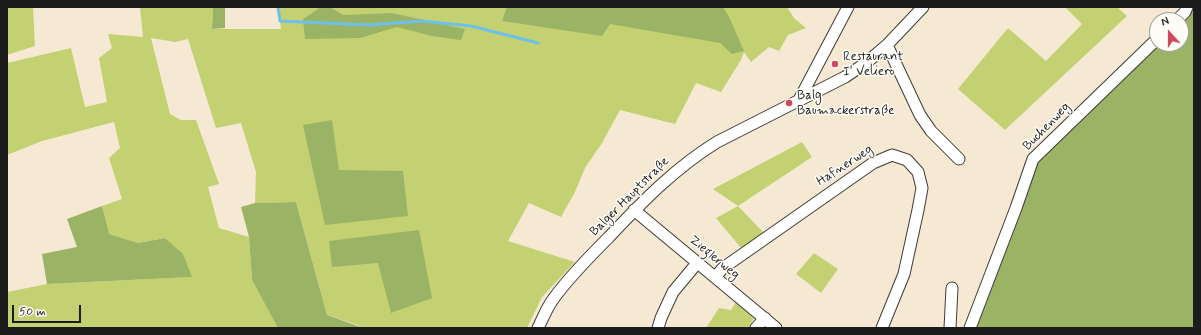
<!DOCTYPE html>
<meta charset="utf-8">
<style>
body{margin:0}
#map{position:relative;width:1201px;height:335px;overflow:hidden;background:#f5e9d3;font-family:Mynerve,sans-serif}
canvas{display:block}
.frame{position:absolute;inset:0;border:8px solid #1c1c1c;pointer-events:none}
.north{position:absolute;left:1149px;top:12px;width:40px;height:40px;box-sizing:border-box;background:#fdfcf7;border:1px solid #a3a29f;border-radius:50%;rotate:339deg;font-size:11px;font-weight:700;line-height:16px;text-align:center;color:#1c1c1c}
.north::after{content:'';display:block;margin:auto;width:14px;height:18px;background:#d1495b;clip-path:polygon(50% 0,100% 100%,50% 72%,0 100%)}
.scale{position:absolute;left:12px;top:305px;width:69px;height:18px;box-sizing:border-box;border:2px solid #1c1c1c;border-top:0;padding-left:5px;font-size:12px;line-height:14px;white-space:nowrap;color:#1c1c1c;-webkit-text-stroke:3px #fdfcf7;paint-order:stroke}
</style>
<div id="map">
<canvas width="1201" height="335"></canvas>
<div class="frame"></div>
<div class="north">N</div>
<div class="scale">50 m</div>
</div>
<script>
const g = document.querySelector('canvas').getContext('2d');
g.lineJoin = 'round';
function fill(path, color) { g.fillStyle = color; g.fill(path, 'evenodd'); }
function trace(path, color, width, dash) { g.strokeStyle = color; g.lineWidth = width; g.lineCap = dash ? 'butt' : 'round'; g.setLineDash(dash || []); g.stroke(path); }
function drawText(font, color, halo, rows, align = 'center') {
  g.font = font + ' Mynerve,sans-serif'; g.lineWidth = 3; g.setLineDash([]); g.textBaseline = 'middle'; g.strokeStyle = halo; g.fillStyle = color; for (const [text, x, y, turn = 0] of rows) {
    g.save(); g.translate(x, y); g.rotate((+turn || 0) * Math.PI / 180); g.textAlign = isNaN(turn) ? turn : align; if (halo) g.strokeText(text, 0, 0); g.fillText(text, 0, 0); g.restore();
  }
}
const green = new Path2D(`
 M 7,7 L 33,7 L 35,46 L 7,55 Z
 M 140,7 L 213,7 L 212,29 L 281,29 L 278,7 L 787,7 L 794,18 L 806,28 L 788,35 L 779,51 L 769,47 L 751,62 L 744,52 L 741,60 L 721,92 L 696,83 L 675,124 L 620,110 L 602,143 L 585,168 L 575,192 L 561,217 L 529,203 L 508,241 L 575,262 L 542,297 L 527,328 L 360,328 L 358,325 L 327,315 L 296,202 L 255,203 L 256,172 L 241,123 L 216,128 L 188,39 L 175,42 L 151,38 L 170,114 L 181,120 L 196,120 L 219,184 L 208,187 L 219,228 L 249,237 L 252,280 L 278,327 L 7,328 L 7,292 L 47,284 L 191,277 L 165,238 L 138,243 L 108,234 L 102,206 L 122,199 L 109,158 L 120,148 L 114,122 L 42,141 L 7,155 L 7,63 L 71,48 L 85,107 L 107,102 L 99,58 L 112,48 L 108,34 L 143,37 Z
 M 1065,7 L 1117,7 L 1127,16 L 1005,130 L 958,89 L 1008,28 L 1046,61 L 1082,24 Z
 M 802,142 L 812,157 L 738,206 L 764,233 L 741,248 L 716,218 L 738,206 L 713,189 Z
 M 814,253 L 838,269 L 821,293 L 796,274 Z
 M 736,302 L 754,318 L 749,328 L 706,328 L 719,308 L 731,310 Z`);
const forest = new Path2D(`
 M 213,7 L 225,7 L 225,28 L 212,29 Z
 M 321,7 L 330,7 L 343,15 L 392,13 L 465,29 L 461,40 L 432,36 L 397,27 L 360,38 L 305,39 L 303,19 Z
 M 507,7 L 613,7 L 616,8 L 635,7 L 723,7 L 729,17 L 744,51 L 732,54 L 720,43 L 610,24 L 602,36 L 502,21 Z
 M 1191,7 L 1194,7 L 1194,328 L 976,328 L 1018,220 L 1037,161 L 1159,44 L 1181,44 L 1181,23 Z
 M 332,120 L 339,170 L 403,171 L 408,216 L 325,225 L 303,125 Z
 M 296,202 L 327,315 L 358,326 L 360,328 L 278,328 L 252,280 L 249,237 L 241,207 L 255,203 Z
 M 102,206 L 109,234 L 138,243 L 165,238 L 183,254 L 192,277 L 47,284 L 42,254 L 77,247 L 67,219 Z
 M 419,230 L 432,298 L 391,313 L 378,263 L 332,267 L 329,241 Z`);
const stream = new Path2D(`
 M 278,7 L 280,21 L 369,25 L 421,21 L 471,26 L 538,43`);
const minor = new Path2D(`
 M 1177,20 L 1185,12 L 1187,7
 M 887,45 L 920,115 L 931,131 L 959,159
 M 799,100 L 848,7
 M 634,210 L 776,328
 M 716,276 L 723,268 L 873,163 L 892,155 L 907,160 L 918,172 L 922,188 L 918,210 L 904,274 L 882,328
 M 538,328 C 543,318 547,307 554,298 C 570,276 590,256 609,237 C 643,201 675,168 717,142 L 845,77 L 866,63 L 887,45 L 923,7
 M 658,328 L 661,318 L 673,292 L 698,262
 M 756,328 L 765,318
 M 950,328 L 952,288
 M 970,328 L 1016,208 L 1033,159 L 1157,39`);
const markers = [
 [835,64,4,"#d1495b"],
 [789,103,4,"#d1495b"]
];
const poiNames = [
 ["Restaurant",843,57],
 ["I' Veliero",843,72],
 ["Balg",797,96],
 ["Baumackerstraße",797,111]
];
const streetNames = [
 ["Buchenweg",1047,127,-46],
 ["Hafnerweg",845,166,-33],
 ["Balger Hauptstraße",630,197,-45],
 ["Zieglerweg",714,258,39]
];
fill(green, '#c4d173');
fill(forest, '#9bb365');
trace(stream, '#6cc0e9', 3);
trace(minor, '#3d3b37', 13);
trace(minor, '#fff', 11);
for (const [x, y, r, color] of markers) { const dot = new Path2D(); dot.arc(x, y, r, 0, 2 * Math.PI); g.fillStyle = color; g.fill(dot); trace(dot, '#fdfcf7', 1.5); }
drawText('13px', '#1c1c1c', '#fdfcf7', poiNames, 'left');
drawText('13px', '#1c1c1c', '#fdfcf7', streetNames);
</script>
